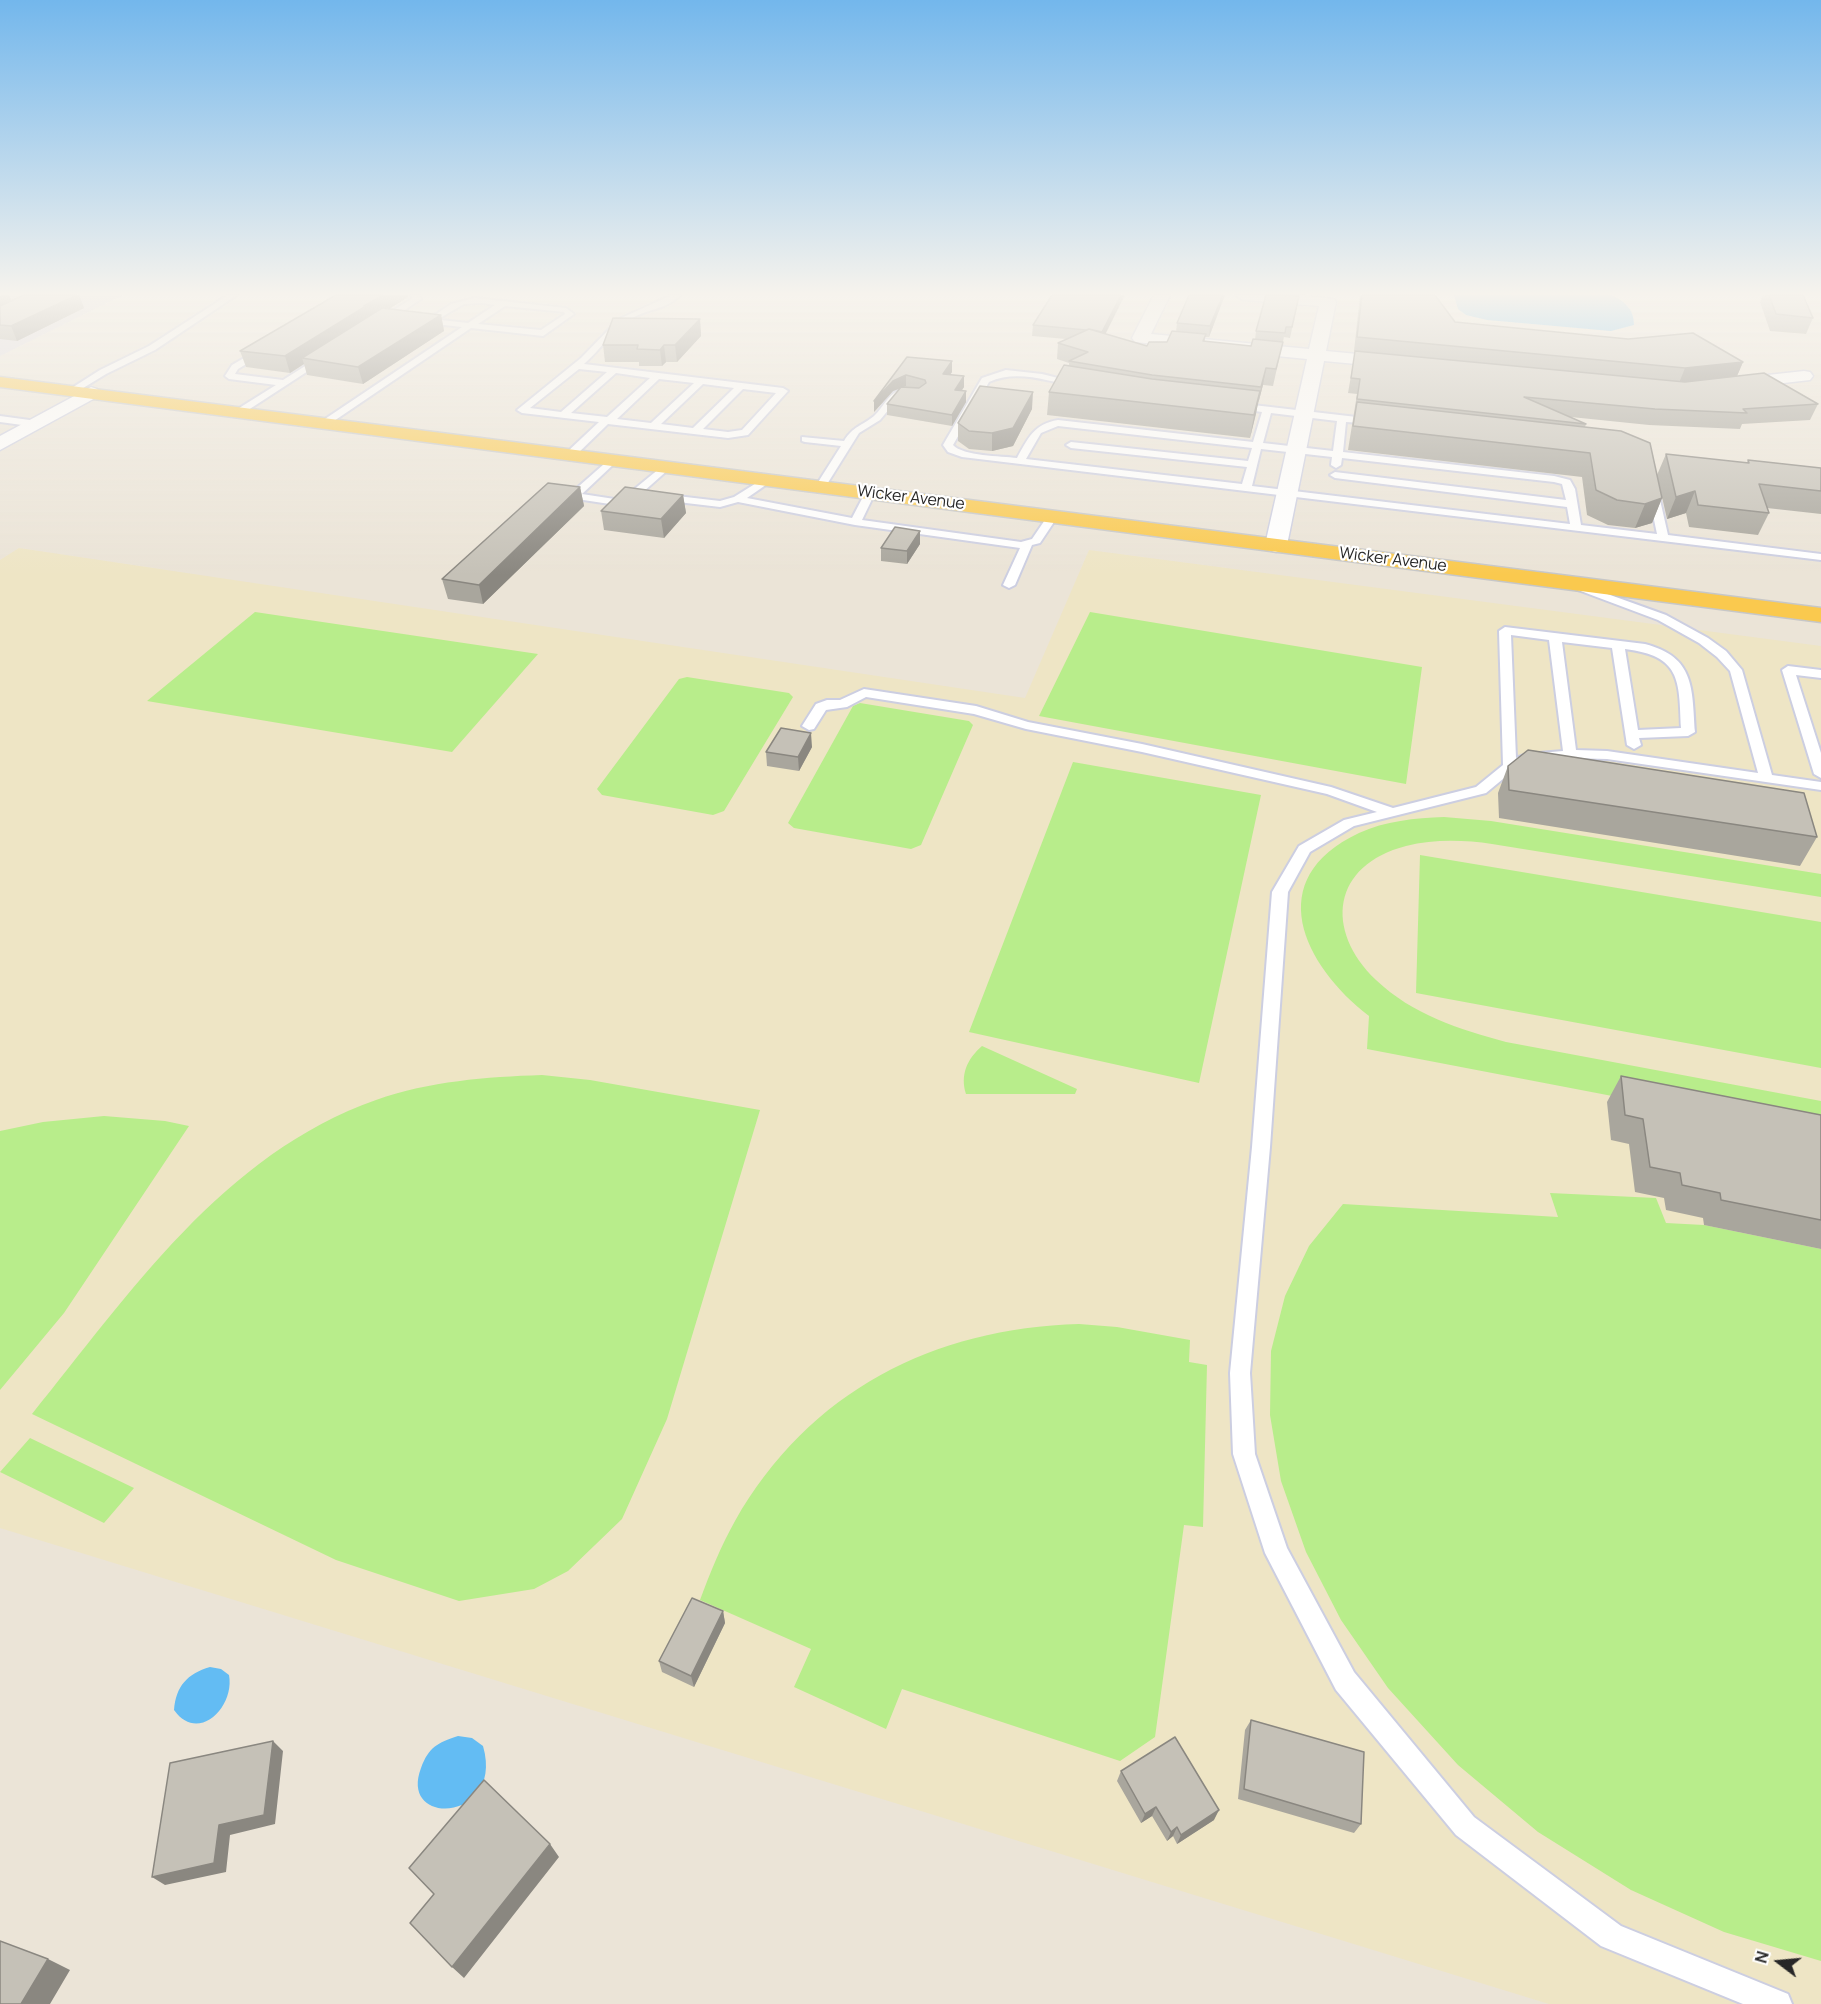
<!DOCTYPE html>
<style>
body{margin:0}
#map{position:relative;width:1821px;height:2004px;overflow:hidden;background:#ebe4d7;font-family:Manrope,sans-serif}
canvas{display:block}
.north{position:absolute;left:1749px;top:1932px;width:60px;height:60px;-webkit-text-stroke:4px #fff;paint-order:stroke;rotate:286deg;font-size:16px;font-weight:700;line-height:24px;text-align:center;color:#272727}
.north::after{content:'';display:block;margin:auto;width:21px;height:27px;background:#272727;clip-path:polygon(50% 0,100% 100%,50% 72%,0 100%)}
</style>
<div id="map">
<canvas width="1821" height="2004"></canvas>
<div class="north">N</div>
</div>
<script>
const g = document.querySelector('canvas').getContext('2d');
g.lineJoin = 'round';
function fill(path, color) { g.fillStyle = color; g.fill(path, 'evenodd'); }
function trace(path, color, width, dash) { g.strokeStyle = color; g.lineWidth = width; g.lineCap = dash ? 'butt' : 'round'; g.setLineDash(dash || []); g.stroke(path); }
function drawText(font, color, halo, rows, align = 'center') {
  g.font = font + ' Manrope,sans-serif'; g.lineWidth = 4.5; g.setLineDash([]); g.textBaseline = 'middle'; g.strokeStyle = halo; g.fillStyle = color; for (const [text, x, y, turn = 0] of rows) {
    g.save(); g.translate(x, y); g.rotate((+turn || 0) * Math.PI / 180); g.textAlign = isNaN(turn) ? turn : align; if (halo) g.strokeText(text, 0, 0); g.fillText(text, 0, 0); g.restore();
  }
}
const industrial = new Path2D(`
 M 0,295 L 123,295 L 0,356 Z`);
const education = new Path2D(`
 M 19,548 L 1025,698 L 1089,550 L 1821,646 L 1821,2004 L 1549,2004 L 0,1528 L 0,560 Z`);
const pitch = new Path2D(`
 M 255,612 L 538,654 L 452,752 L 147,701 Z
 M 1090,612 L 1422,667 L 1406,784 L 1039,716 Z
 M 687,677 L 789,693 L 793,697 L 724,811 L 713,815 L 602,795 L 597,789 L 679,679 Z
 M 860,703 L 969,721 L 973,725 L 921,845 L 911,849 L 794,828 L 788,823 L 853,706 Z
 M 1073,762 L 1261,795 L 1199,1083 L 969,1032 Z
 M 1444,817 L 1491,821 L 1821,874 L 1821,897 L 1492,844 C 1464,840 1434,839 1406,846 C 1332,865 1324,930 1376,980 C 1413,1015 1459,1029 1506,1042 L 1821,1101 L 1821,1136 L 1367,1049 L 1369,1016 C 1303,965 1261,879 1359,833 C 1385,821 1415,818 1444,817 Z
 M 1420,855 L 1821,922 L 1821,1068 L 1416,993 Z
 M 982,1046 L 1077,1089 L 1075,1094 L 966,1094 C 960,1075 967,1059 982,1046 Z
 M 542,1075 L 590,1080 L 760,1110 L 667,1419 L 622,1519 L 568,1571 L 534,1589 L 459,1601 L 336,1560 L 32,1414 C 130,1293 223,1154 376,1100 C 430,1081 486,1077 542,1075 Z
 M 104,1116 L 165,1121 L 189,1126 L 64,1313 L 0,1390 L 0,1131 L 43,1122 Z
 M 1550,1193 L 1656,1198 L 1666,1223 L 1704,1225 L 1821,1249 L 1821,1961 L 1724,1932 L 1631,1890 L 1538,1832 L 1458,1765 L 1388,1688 L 1341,1620 L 1306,1552 L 1281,1481 L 1270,1415 L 1271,1351 L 1285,1296 L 1309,1246 L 1343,1204 L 1558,1217 Z
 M 1079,1324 L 1117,1327 L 1190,1340 L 1189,1362 L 1207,1365 L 1203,1527 L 1184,1525 L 1155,1737 L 1120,1761 L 902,1689 L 886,1729 L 794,1687 L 811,1649 L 700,1600 C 710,1573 721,1546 735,1521 C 809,1391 934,1328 1079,1324 Z
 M 30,1438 L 134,1488 L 104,1523 L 0,1472 Z`);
const water = new Path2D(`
 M 1454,295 L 1612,295 C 1625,302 1634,309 1634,325 L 1611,331 L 1487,320 L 1466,315 L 1458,309 Z
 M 210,1667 L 221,1669 L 229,1675 C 235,1707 198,1744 174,1710 C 176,1686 187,1674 210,1667 Z
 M 458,1736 L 472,1738 L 483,1746 C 505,1822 398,1828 421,1768 C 429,1747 437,1743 458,1736 Z`);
const service = new Path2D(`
 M 228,295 L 237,295 L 155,350 L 106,374 L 75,393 L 67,391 L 100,370 L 149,346 Z
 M 411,295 L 419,295 L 421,299 L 384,324 L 378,324 L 378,320 L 413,298 Z
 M 672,295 L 680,295 C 667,310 645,309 629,320 C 611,332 600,350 584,364 L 783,388 L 788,391 L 748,435 L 728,438 L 608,424 L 574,457 L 566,457 L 566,453 L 599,422 L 522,413 L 517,410 L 581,358 L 619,319 ZM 579,369 L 607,372 L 561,412 L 530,408 ZM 616,373 L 650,378 L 607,417 L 571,413 ZM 659,379 L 694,383 L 651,423 L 617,419 ZM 703,384 L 734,388 L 693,428 L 661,424 ZM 743,389 L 776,393 L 742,430 L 728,432 L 703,429 Z
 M 475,298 L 566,308 L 574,314 L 543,336 L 471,328 L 328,425 L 322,425 L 322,421 L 462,327 L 435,324 L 432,317 L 451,304 ZM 482,303 L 495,305 L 468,323 L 441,320 L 440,318 L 464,304 ZM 505,306 L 564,312 L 565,314 L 541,330 L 478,324 Z
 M 263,347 L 266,348 L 266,352 L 238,369 L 235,374 L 283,380 L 321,356 L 328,358 L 242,414 L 236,414 L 236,410 L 276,385 L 229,379 L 225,376 L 232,365 Z
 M 1006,370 L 1042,374 L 1082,384 L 1077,387 C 1048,381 1017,369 989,382 L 953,445 C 963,456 1001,456 1017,458 C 1028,438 1034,424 1058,420 L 1253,442 L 1262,412 L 1233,408 L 1233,404 L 1236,403 L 1374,419 L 1379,422 L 1377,424 L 1346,422 L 1343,452 L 1554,476 L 1570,480 L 1575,489 L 1581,525 L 1657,534 L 1648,491 L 1653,488 L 1658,491 L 1668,535 L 1821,554 L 1821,560 L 962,457 L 948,452 L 943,445 L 982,378 ZM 1271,413 L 1337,421 L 1333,451 L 1263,443 ZM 1058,426 L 1252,448 L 1248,461 L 1071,442 L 1066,445 L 1071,448 L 1247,467 L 1242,484 L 1026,459 L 1041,433 ZM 1261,449 L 1332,457 L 1331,465 L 1336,468 L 1341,465 L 1342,458 L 1554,482 L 1562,484 L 1566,500 L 1335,472 L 1330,475 L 1335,478 L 1567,507 L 1570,524 L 1252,486 Z
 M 902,389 L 907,392 L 900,396 L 880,420 L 859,433 L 824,489 L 816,489 L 815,487 L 841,446 L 805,442 L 802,441 L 802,437 L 844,441 C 853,426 862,426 874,416 C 884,407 888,393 902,389 Z
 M 0,416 L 37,421 L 42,424 L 37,427 L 0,422 Z
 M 612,457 L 617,460 L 616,462 L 582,494 L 621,500 L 665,464 L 669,465 L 669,469 L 643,492 L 720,501 L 734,497 L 766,477 L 771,480 L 770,482 L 747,498 L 852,518 L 865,493 L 870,490 L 875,493 L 862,520 L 1021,542 L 1032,539 L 1049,514 L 1057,514 L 1058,516 L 1040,543 L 1032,545 L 1015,585 L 1009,588 L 1003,585 L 1020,548 L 855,525 L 738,502 L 720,507 L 635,497 L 623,506 L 570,498 L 570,494 Z
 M 1574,582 L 1666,615 L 1708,638 L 1726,651 L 1742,670 L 1772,775 L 1821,782 L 1821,790 L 1607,759 L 1570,758 L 1530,762 L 1515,769 L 1486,793 L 1354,826 L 1310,852 L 1288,892 L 1270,1147 L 1250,1373 L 1255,1454 L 1287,1548 L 1354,1672 L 1474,1817 L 1621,1926 L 1788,1994 L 1792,2004 L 1743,2004 L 1601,1946 L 1456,1835 L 1336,1690 L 1265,1553 L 1233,1454 L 1230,1373 L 1252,1147 L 1272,892 L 1299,846 L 1344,820 L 1377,812 L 1327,794 L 1142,752 L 1026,729 L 974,714 L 866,697 L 847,707 L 826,710 L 814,729 L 809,730 L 802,726 L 816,704 L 827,700 L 840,700 L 864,689 L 976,706 L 1028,722 L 1142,744 L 1331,787 L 1393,808 L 1476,787 L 1503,765 L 1499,631 L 1505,627 L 1645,644 C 1695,657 1692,688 1695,732 L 1688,736 L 1639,738 L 1641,745 L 1634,749 L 1627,745 L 1612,648 L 1562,642 L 1576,750 L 1607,751 L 1758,773 L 1730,671 L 1717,657 L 1699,643 L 1658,620 L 1570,587 L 1568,585 ZM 1511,635 L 1549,640 L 1563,751 L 1527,754 L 1516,758 ZM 1625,649 C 1681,656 1679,680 1681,728 L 1638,730 Z
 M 1788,666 L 1821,670 L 1821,678 L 1796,675 L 1821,753 L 1821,778 L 1814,774 L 1782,670 Z`);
const minor = new Path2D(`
 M 1154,295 L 1170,295 L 1151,334 L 1309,349 L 1319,306 L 1243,300 L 1235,295 L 1297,295 L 1334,299 L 1336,302 L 1326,351 L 1399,358 L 1405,359 L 1408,363 L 1405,367 L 1399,368 L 1324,361 L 1287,545 L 1284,550 L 1276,552 L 1268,550 L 1265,545 L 1307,359 L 1135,342 L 1132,338 Z
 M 1804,371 L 1810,372 L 1813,376 L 1810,380 L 1731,389 L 1725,388 L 1722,384 L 1725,380 L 1731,379 Z
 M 91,387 L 97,389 L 100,393 L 97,397 L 0,450 L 0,436 Z`);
const trunk = new Path2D(`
 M 0,377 L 1821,608 L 1821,622 L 0,387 Z`);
const wall = new Path2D(`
 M 0,295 L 11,300 L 24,295 L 79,295 L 84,308 L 17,341 L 0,339 Z
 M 336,295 L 408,295 L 408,297 L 389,309 L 441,315 L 444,331 L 363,384 L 307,375 L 304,364 L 290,373 L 246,367 L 240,351 Z
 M 1052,295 L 1105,334 L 1147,346 L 1167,342 L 1176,332 L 1177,323 L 1225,295 L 1209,337 L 1205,337 L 1205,342 L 1251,346 L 1255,339 L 1256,331 L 1299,296 L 1290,338 L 1284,337 L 1273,386 L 1263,385 L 1258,404 L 1250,438 L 1047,415 L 1049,392 L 1069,366 L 1069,363 L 1057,359 L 1058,343 L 1066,339 L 1032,336 L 1033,325 Z
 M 1360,295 L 1435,295 L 1455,322 L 1743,362 L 1737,376 L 1818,404 L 1810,420 L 1742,424 L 1740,429 L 1649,425 L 1571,417 L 1586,424 L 1585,427 L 1662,498 L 1652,523 L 1635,528 L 1608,525 L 1587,515 L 1582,477 L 1348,450 L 1357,394 L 1348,393 L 1355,352 L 1354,351 Z
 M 1763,295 L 1803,295 L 1813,318 L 1806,334 L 1770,331 L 1760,302 Z
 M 700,319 L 701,336 L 677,362 L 666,362 L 662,366 L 639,366 L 639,362 L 605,362 L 603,345 Z
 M 907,357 L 952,361 L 952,372 L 950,375 L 964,387 L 961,391 L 966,402 L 952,426 L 887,415 L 887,404 L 901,388 L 893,391 L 874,412 Z
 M 1032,409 L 1013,446 L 992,451 L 969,449 L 958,441 L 958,423 Z
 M 1666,454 L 1747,463 L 1748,460 L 1821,468 L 1821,514 L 1767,508 L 1769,513 L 1758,535 L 1689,527 L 1686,513 L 1667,519 L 1657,475 Z
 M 580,487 L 584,506 L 483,604 L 448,599 L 442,579 Z
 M 683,495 L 686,513 L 664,538 L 604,530 L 601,511 Z
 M 920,531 L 920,544 L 907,564 L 881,561 L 881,548 Z
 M 812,747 L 799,771 L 767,766 L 766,752 Z
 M 1508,766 L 1817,837 L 1800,866 L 1499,818 L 1498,793 Z
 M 1621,1076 L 1821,1115 L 1821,1249 L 1704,1225 L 1703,1218 L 1666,1210 L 1664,1198 L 1635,1192 L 1629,1144 L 1611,1140 L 1607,1102 Z
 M 723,1611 L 725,1623 L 694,1687 L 662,1672 L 659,1661 Z
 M 1251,1720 L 1361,1824 L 1354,1833 L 1238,1799 L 1245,1730 Z
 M 1121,1771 L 1214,1820 L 1177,1844 L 1173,1836 L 1167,1841 L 1152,1816 L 1141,1823 L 1117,1781 Z`);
const shadedWall = new Path2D(`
 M 3,295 L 9,295 L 14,306 L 0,313 L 0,296 Z
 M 77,295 L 79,295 L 84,308 L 17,341 L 11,326 Z
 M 383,295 L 408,295 L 408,297 L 370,321 L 302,358 L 304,364 L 290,373 L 285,356 Z
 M 1121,295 L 1125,295 L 1101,343 L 1102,332 Z
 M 1223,295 L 1225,295 L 1209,337 L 1210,326 Z
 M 441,315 L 444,331 L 363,384 L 358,367 Z
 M 700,319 L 701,336 L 677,362 L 675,345 Z
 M 664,345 L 666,362 L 662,366 L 660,350 Z
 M 952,361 L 952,372 L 943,384 L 943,374 Z
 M 1743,362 L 1737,376 L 1679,383 L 1685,368 Z
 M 1266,368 L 1263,385 L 1258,404 L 1261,387 Z
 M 906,375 L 906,386 L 893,391 L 874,412 L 874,401 L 893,381 Z
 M 964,376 L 964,387 L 955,401 L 955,390 Z
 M 966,391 L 966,402 L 952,426 L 952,415 Z
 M 1260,391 L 1256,414 L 1250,438 L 1254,415 Z
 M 1033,392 L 1032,409 L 1013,446 L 992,451 L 992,433 Z
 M 580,487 L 584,506 L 483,604 L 479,585 Z
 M 1695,491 L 1686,513 L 1667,519 L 1676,497 Z
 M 683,495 L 686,513 L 664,538 L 661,519 Z
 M 1662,498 L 1652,523 L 1635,528 L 1645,504 Z
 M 920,531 L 920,544 L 907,564 L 907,551 Z
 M 811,733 L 812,747 L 799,771 L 798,757 Z
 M 723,1611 L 725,1623 L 694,1687 L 691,1676 Z
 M 273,1741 L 283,1751 L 275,1824 L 230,1835 L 226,1872 L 165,1885 L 152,1877 L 219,1825 Z
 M 1156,1807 L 1152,1816 L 1141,1823 L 1145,1814 Z
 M 1219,1810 L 1214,1820 L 1177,1844 L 1181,1835 Z
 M 1177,1827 L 1173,1836 L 1167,1841 L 1171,1832 Z
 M 550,1844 L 559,1857 L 464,1978 L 452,1967 Z
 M 48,1959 L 70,1970 L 50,2004 L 21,2004 Z`);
const building = new Path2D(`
 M 24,295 L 77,295 L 11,326 L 0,325 L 0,306 Z
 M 336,295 L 383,295 L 364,306 L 366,306 L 285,356 L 240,351 Z
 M 1052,295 L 1121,295 L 1102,332 L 1089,329 L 1086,330 L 1033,325 Z
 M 1189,295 L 1223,295 L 1210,326 L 1177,323 Z
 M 1266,295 L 1299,296 L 1292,327 L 1286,327 L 1285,333 L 1256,331 Z
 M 1362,295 L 1435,295 L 1455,322 L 1628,339 L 1693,333 L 1743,362 L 1685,368 L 1357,337 Z
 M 1769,295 L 1803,295 L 1813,318 L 1776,314 Z
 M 382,308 L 441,315 L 358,367 L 302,358 Z
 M 613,318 L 700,319 L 675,345 L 664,345 L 660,350 L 637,349 L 638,345 L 603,345 Z
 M 1089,329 L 1147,346 L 1149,342 L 1167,342 L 1172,331 L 1206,334 L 1203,341 L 1251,346 L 1253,339 L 1283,342 L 1276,369 L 1266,368 L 1261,387 L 1152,375 L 1069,361 L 1088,352 L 1058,343 Z
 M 1355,351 L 1685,382 L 1764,373 L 1818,404 L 1743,409 L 1747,413 L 1655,409 L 1524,397 L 1586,424 L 1357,399 L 1360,379 L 1351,378 Z
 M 907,357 L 952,361 L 943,374 L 964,376 L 955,390 L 966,391 L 952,415 L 887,404 L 901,387 L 919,388 L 926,383 L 925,380 L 906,375 L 893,381 L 874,401 Z
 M 1064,365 L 1152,379 L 1260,391 L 1254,415 L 1049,392 Z
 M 980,386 L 1033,392 L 1013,428 L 992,433 L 969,431 L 958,423 Z
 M 1357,402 L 1621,431 L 1650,443 L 1662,498 L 1645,504 L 1617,500 L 1596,490 L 1590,453 L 1353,426 Z
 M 1666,454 L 1749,463 L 1748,460 L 1821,468 L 1821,491 L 1759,484 L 1769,513 L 1698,505 L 1695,491 L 1676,497 Z
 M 548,483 L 580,487 L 479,585 L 442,579 Z
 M 625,487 L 683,495 L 661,519 L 601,511 Z
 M 895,527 L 920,531 L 907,551 L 881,548 Z
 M 781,728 L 811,733 L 798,757 L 766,752 Z
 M 1528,750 L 1804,793 L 1817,837 L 1509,790 L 1508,766 Z
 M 1621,1076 L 1821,1115 L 1821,1220 L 1721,1200 L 1720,1193 L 1682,1185 L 1680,1173 L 1650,1167 L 1643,1119 L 1625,1115 Z
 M 692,1598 L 723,1611 L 691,1676 L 659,1661 Z
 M 1251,1720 L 1364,1752 L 1361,1824 L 1244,1789 Z
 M 1175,1737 L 1219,1810 L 1181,1835 L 1177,1827 L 1171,1832 L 1156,1807 L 1145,1814 L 1121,1771 Z
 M 273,1741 L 264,1815 L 219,1825 L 214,1863 L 152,1877 L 170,1763 Z
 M 484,1780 L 550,1844 L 452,1967 L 410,1923 L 434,1894 L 409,1868 Z
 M 0,1941 L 48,1959 L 21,2004 L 0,2004 Z`);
const farStreetnames = [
 ["Wicker Avenue",911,498,7],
 ["Wicker Avenue",1393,560,7]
];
fill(industrial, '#dcd8e2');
fill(education, '#eee5c5');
fill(pitch, '#b8ed8b');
fill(water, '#63bcf3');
trace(service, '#cccee1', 4);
trace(minor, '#cccee1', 3);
trace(trunk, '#c7c7c7', 3);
fill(service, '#fff');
fill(minor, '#fff');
fill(trunk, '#fac94e');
fill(wall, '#a9a69d');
fill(shadedWall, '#8a8780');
fill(building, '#c5c1b7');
trace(building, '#8a8780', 1.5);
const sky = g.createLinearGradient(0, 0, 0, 575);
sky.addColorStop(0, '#73b7ec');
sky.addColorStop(0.51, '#f6f3ed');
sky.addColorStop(1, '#f6f3ed00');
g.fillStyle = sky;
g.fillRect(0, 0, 1821, 575);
drawText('16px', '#272727', '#fff', farStreetnames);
</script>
